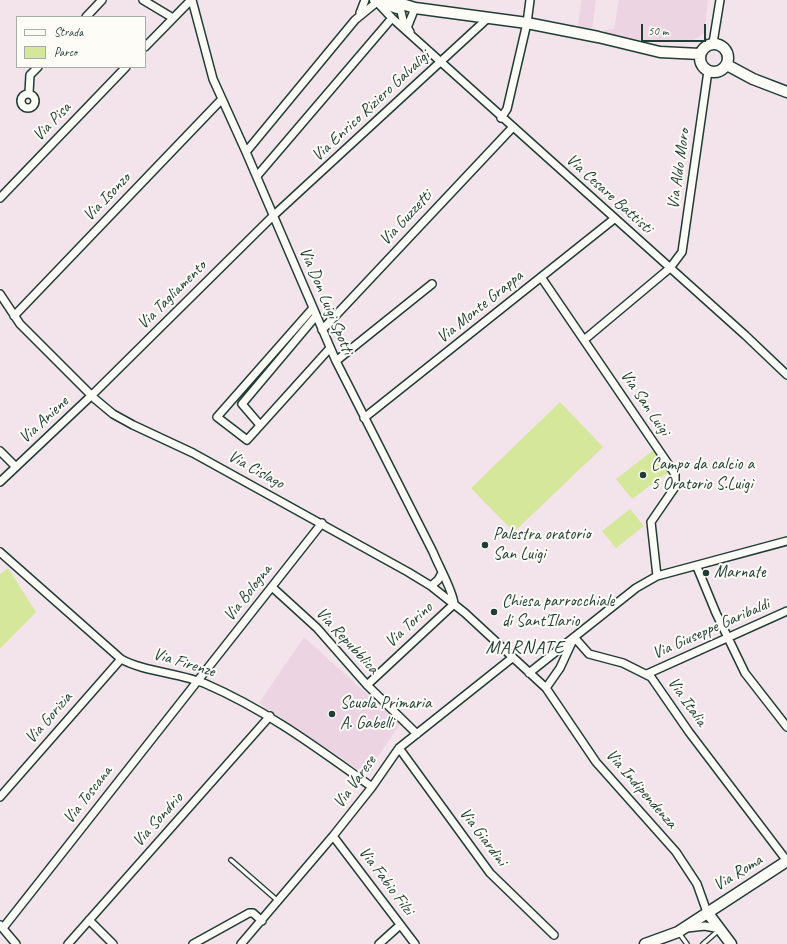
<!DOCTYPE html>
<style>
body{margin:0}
#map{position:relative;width:787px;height:944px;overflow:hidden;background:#f3e4eb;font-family:Caveat,sans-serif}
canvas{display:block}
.legend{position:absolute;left:16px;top:16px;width:130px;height:52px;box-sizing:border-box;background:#fdfcf7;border:1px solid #a4b0a9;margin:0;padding:5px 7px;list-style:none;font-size:12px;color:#1f3d34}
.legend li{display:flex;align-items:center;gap:8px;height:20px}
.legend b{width:20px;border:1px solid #a4b0a9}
.scale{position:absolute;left:641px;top:24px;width:65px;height:18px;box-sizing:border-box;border:2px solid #1f3d34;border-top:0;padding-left:5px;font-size:12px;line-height:14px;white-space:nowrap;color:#1f3d34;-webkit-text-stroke:3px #fdfcf7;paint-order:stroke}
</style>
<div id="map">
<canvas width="787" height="944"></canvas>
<ul class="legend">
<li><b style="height:5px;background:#fdfcf7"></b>Strada</li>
<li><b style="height:11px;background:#d4e79b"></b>Parco</li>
</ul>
<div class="scale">50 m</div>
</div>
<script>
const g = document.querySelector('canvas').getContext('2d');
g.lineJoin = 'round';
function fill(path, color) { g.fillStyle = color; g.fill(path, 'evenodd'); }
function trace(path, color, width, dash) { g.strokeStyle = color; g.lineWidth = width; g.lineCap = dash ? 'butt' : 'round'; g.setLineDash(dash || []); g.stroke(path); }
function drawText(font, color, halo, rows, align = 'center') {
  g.font = font + ' Caveat,sans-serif'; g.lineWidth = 4; g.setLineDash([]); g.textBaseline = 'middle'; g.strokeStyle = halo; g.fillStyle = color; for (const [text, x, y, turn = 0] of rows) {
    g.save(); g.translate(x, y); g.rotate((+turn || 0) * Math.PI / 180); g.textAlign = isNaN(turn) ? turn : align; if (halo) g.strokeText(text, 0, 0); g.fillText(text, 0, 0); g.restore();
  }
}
const built = new Path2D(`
 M 581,0 L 596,0 L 592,29 L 578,27 Z
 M 619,0 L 708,0 L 704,33 L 691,42 L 650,42 L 604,33 L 604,30 L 614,29 Z
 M 304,637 L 400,724 L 375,761 L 372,771 L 365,774 L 259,703 Z`);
const green = new Path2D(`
 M 560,402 L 603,447 L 514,532 L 471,488 Z
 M 655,449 L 670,471 L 632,499 L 616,479 Z
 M 630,509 L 644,526 L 616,548 L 602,531 Z
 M 8,568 L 36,612 L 0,649 L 0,574 Z`);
const lane = new Path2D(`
 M 231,860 L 278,901
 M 679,933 L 687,944
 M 703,944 L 719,930`);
const street = new Path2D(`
 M 143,0 L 173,18
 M 192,0 L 213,79 L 246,152 L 336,361 L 433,552 C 438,565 454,593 454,604
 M 399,3 L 403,20 L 410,32
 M 360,13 L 365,0
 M 86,17 L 102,0
 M 407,28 L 415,8
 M 713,43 L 720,0
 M 145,47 L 191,0
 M 29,93 L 30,75 L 38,67
 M21 101a7 7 0 1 1 14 0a7 7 0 1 1-14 0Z
 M 501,118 L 507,109 L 527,23 L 530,0
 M 246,152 L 355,20 L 377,2 L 392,18 L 745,335 L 787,375
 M 257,176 L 392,18
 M 0,198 L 126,67
 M 541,277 L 675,474 L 675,487 L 651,522 L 657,576
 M 0,294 L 20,324 L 95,399 L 113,414 L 133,425 L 193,453 L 408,572 L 431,586 L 465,613 L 546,688 L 596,762 L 676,852 L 697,884 L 707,912
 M 313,308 L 217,417 L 247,440 L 330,348
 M 14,316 L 222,99
 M 322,330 L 512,128
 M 584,340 L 670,268 L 682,252 L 708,71
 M 336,361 L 432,284
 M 364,418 L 614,219
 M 260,425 L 242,404 L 316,316
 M 0,451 L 16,467
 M 0,482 L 92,395 L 273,216 L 488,18
 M 0,552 L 121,659 C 144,672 181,673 206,684 C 268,711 317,748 372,787
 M 697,567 L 716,613 L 745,673 L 787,727
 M 431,586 L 438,580 L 442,573
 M 272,587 L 317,628 L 367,685 L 417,734
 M 574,637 L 589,654 L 623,663 L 651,677 L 689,732 L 787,861
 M 529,673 L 636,588 L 657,576 L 787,541
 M 647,674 L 787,611
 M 367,685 L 454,604
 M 546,688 L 560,668 L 573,640
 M 399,748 L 490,873 L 554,935
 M 0,797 L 121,659
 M 333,836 L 415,944
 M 89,920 L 113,944
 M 0,925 L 16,944
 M 3,928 L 322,523
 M 687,928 L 705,926 L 720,929
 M 68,944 L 270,716
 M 193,944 L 249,913 L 253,913 L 262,921
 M 241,944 L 333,836 L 372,787 L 399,748 L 512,658
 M 379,944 L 400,925`);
const secondary = new Path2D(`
 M 375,0 L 397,8
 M 389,0 L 415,8 L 527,23 L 598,37 L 660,52 L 700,54
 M700 58a14 14 0 1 1 28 0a14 14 0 1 1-28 0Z
 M 727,65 L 753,79 L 787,92
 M 707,912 L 731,944
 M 645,944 L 678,932 L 787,861`);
const markers = [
 [643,475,4,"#1f3d34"],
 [485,545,4,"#1f3d34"],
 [706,573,4,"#1f3d34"],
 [494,612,4,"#1f3d34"],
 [332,714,4,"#1f3d34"]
];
const streetNames = [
 ["Via Enrico Riziero Galvaligi",371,106,-43],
 ["Via Pisa",52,122,-46],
 ["Via Aldo Moro",679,169,-82],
 ["Via Cesare Battisti",609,194,42],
 ["Via Isonzo",107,197,-46],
 ["Via Guzzetti",406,218,-47],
 ["Via Tagliamento",172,295,-45],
 ["Via Don Luigi Spotti",326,301,67],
 ["Via Monte Grappa",480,307,-39],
 ["Via San Luigi",645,403,56],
 ["Via Aniene",44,420,-43],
 ["Via Cislago",256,470,29],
 ["Via Bologna",248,593,-52],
 ["Via Torino",409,625,-43],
 ["Via Giuseppe Garibaldi",711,629,-24],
 ["Via Repubblica",347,641,47],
 ["Via Firenze",184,663,17],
 ["Via Italia",687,702,55],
 ["Via Gorizia",49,718,-49],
 ["Via Varese",355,782,-54],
 ["Via Indipendenza",641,789,49],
 ["Via Toscana",88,795,-52],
 ["Via Sondrio",158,820,-48],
 ["Via Giardini",483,837,53],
 ["Via Roma",738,873,-32],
 ["Via Fabio Filzi",386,881,53]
];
const poiNames = [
 ["Campo da calcio a",651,465],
 ["5 Oratorio S.Luigi",651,485],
 ["Palestra oratorio",493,535],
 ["San Luigi",493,555],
 ["Marnate",714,573],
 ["Chiesa parrocchiale",502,602],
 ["di Sant'Ilario",502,622],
 ["Scuola Primaria",340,704],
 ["A. Gabelli",340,724]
];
const quarterNames = [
 ["MARNATE",525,648]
];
fill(built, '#ecd4e2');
fill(green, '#d4e79b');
trace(lane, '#1f3d34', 6);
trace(street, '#1f3d34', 10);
trace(secondary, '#1f3d34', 13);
trace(lane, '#fdfcf7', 3.5);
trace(street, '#fdfcf7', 7);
trace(secondary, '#fdfcf7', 10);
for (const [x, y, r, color] of markers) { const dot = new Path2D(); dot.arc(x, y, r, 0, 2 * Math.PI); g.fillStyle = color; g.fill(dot); trace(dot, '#fdfcf7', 1.5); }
drawText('17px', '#1f3d34', '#fdfcf7', streetNames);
drawText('17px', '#1f3d34', '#fdfcf7', poiNames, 'left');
g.letterSpacing = '1px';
drawText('19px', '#1f3d34', '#fdfcf7', quarterNames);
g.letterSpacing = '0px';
</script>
